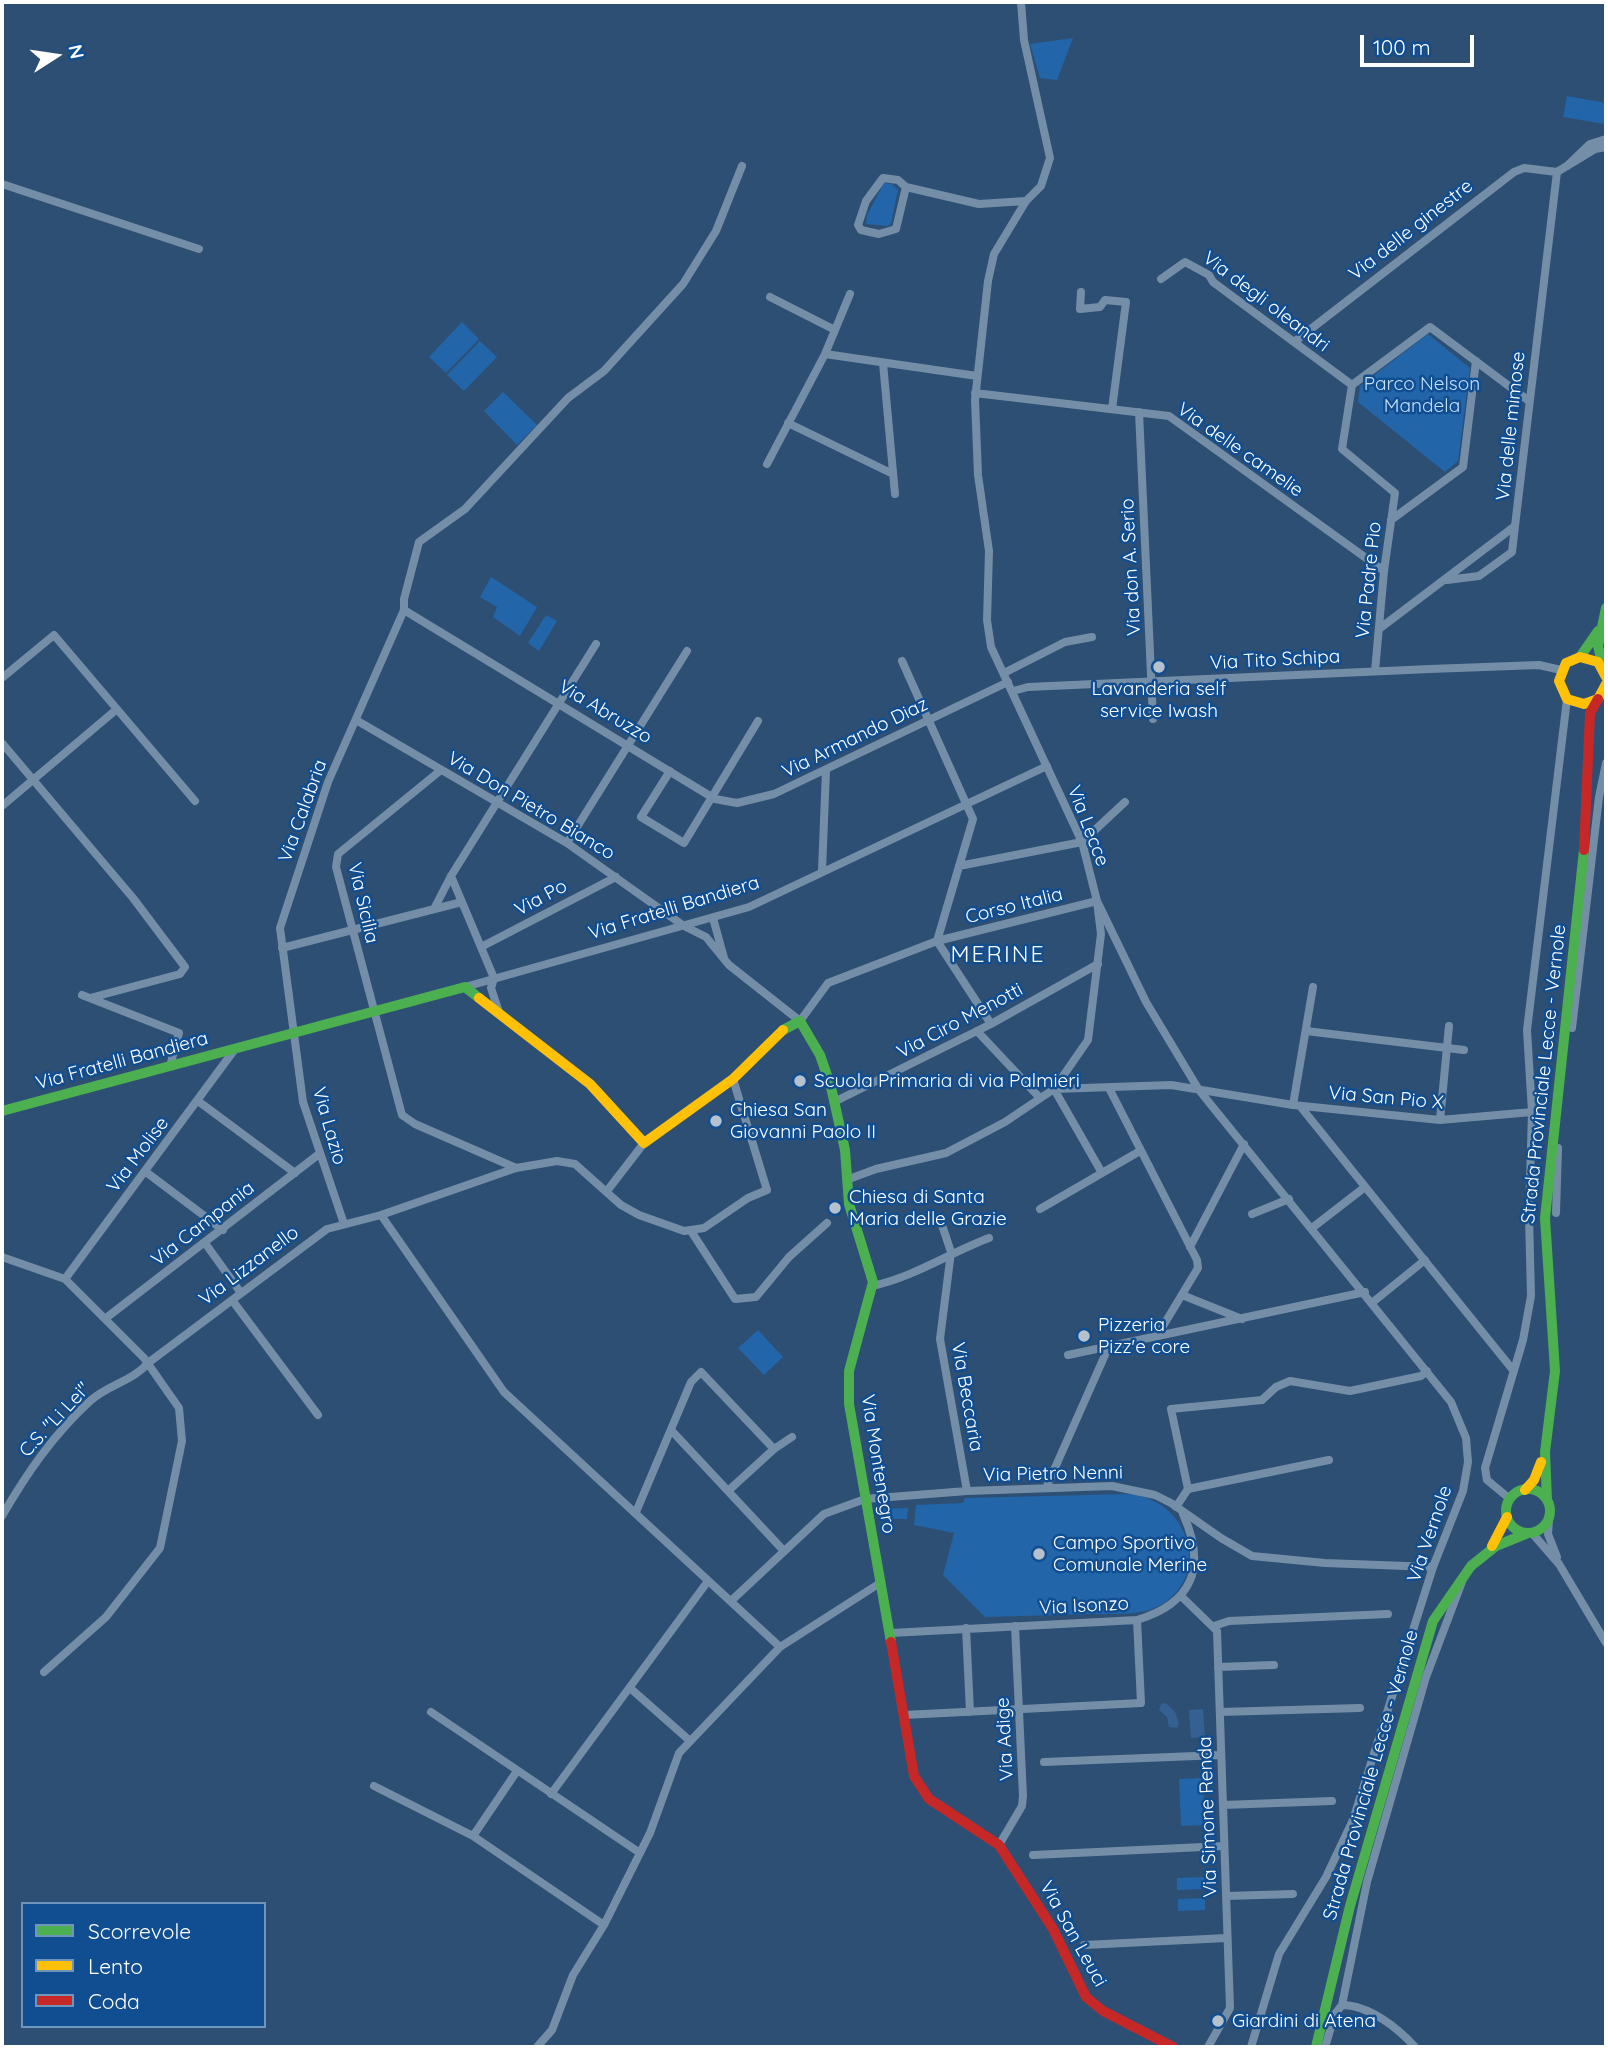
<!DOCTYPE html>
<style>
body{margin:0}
#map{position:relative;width:1608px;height:2049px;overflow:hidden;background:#2d4f74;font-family:Quicksand,sans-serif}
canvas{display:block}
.frame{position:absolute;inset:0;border:4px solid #fff;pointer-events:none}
.legend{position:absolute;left:21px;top:1902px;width:245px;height:126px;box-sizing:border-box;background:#104e91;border:2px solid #7095bd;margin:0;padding:9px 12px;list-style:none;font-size:21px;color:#fff}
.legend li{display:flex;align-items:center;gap:14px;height:35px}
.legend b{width:35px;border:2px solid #7095bd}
.north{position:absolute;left:21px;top:21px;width:70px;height:70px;-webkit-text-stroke:5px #104e91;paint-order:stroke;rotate:78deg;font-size:19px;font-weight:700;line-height:28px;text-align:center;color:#fff}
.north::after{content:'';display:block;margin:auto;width:24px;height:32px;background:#fff;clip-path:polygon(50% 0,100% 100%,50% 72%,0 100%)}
.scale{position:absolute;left:1360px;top:35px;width:114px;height:32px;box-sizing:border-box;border:4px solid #fff;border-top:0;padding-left:9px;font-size:21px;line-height:24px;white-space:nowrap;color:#fff;-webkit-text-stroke:5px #104e91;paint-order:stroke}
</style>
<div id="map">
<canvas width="1608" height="2049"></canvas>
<div class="frame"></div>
<ul class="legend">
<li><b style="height:9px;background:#4caf50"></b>Scorrevole</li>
<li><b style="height:9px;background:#ffc107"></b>Lento</li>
<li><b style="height:9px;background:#c62828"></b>Coda</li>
</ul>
<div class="north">N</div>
<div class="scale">100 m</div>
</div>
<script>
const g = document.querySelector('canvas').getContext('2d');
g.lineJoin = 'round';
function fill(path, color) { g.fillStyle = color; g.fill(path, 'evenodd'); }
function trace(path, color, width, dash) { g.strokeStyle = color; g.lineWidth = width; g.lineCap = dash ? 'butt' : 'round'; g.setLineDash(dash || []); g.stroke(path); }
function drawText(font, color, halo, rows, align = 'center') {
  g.font = font + ' Quicksand,sans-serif'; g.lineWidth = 5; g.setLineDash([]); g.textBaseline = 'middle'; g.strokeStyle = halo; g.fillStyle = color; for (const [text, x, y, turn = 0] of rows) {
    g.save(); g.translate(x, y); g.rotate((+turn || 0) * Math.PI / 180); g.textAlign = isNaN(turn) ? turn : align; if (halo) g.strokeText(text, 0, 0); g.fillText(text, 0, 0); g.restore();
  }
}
const green = new Path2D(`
 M 1073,38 L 1057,80 L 1040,78 L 1030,44 Z
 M 1567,96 L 1606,103 L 1604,124 L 1563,117 Z
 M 884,183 L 892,184 L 898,190 L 891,223 L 888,226 L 866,224 L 867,215 Z
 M 462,322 L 479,339 L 446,373 L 429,357 Z
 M 1428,334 L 1470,368 L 1458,461 L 1445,472 L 1358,402 L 1360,386 Z
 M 480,341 L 497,357 L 464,391 L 447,375 Z
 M 503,392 L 537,425 L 517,445 L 484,411 Z
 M 491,577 L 537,607 L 520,636 L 493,617 L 497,607 L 480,597 Z
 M 546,615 L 557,621 L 539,651 L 528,643 Z
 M 758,1330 L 783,1357 L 764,1375 L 738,1348 Z
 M 1128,1494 C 1197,1500 1214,1591 1146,1611 C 1129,1615 1110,1614 1092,1614 C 1056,1615 1021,1616 985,1617 L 943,1575 L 954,1533 L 914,1525 L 916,1505 L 963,1503 L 965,1498 Z
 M 908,1508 L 907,1519 L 882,1519 L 882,1509 Z
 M 1203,1778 L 1205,1825 L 1181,1826 L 1179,1779 Z
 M 1204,1877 L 1204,1889 L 1177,1890 L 1177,1878 Z
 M 1205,1898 L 1205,1910 L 1178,1911 L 1178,1899 Z`);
const water = new Path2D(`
 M 1161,1704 L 1166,1703 L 1175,1712 L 1179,1723 L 1177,1728 L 1169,1727 L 1167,1717 L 1159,1710 Z
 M 1203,1709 L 1205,1737 L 1191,1738 L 1189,1710 Z`);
const street = new Path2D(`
 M 1567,166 L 1590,144 L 1606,139
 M 1557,172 L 1595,149 L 1606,147
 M 2,184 L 199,249
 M 906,187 L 898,180 L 883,178 L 866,201 L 858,225 L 861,230 L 879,234 L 896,229 L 906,187 L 979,204 L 1026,201
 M 1161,279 L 1185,262 L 1209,275 L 1213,282 L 1352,385
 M 1081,292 L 1080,309 L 1100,307 L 1105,300 L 1126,302 L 1112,409
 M 770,297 L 835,330
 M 1294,342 L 1514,172 L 1524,168 L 1557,172
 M 825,354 L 977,376
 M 883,363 L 895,494
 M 975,393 L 1169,416 L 1384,571
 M 1139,412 L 1153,719
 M 788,423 L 893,474
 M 767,464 L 825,354 L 850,294
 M 1391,520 L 1463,467 L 1476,361
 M 1447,580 L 1479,576 L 1512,552 L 1515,526
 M 404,610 L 715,799 L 737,803 L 774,794 L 1008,682
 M 1379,629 L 1515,526 L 1557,172
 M 902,661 L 973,819 L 937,941 L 991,1024
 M 1375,671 L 1384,571 L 1395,493 L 1342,449 L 1352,385 L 1430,327 L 1529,401
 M 1004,673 L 1065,642 L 1092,637
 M 2,678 L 54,635 L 195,801
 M 1013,691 L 1028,687 L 1430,669 L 1539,665 L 1561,670
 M 356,720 L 567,843 L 684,926 L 706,937 L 729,965 L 800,1021 L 828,983 L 937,941 L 1097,901 L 1146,1002 L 1199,1090 L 1451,1402 L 1466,1438 L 1468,1462 L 1463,1491 L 1433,1567 L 1353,1820 L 1326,1877 L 1279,1954 L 1251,2047
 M 2,743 L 133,898 L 185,967 L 180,974 L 90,998
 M 441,770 L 338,854 L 336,867 L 402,1115 L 415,1124 L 516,1168
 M 670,771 L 641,817 L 684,843 L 758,721
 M 2,806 L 117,709
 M 567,843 L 687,651
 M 959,866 L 1082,842 L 1125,802
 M 822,871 L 826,770
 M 451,876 L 494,978 L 491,988 L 499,1012
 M 435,907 L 451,876 L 596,644
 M 713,918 L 724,958
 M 481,947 L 616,877
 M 282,948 L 462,902
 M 465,987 L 749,907 L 1047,766
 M 82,995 L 179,1033 L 170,1066
 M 1572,1028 L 1599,797 L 1606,763
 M 977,1031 L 1040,1098
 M 1306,1031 L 1464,1050
 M 1109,1088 L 1197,1260 L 1198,1268 L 1157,1336
 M 198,1101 L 295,1173
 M 834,1102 L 991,1024 L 1098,964
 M 1293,1105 L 1313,987
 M 1300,1106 L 1513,1370
 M 1532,1112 L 1527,1030 L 1567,699
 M 1440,1120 L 1449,1026
 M 146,1172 L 223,1230
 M 1102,1173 L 1054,1089 L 1171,1085 L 1293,1105 L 1440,1120 L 1532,1112 L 1529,1215 L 1531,1296 L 1523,1340 L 1485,1468 L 1487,1480 L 1510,1499
 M 849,1179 L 876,1169 L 946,1153 L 1005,1122 L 1054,1089 L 1088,1040 L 1101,934 L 1097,901 L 1082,842 L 991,647 L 987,620 L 989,551 L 978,475 L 975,400 L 988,281 L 994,254 L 1026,201 L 1041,186 L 1050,158 L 1024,40 L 1021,2
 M 607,1191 L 644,1143
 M 1040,1209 L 1140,1151
 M 1556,1213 L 1558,1148
 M 1252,1214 L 1289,1199
 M 381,1215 L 504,1392 L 780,1647 L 880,1583
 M 344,1224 L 303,1102 L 280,928 L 328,782 L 404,610 L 404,599 L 419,542 L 465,509 L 568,398 L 604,371 L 683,284 L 716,231 L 742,166
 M 942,1225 L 951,1252 L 940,1339 L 967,1491
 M 1312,1228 L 1365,1187
 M 691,1231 L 735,1299 L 756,1297 L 789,1257 L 827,1223
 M 205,1243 L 241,1293
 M 1190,1247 L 1244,1144
 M 2,1257 L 65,1279 L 144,1358 L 179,1408 L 182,1441 L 160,1548 L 106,1617 L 44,1672
 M 65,1279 L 235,1049
 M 872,1286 C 914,1277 949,1253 989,1238
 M 1182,1295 L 1242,1319
 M 232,1300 L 318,1415
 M 1373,1302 L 1425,1260
 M 106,1318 L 319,1154
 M 1068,1355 L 1365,1292
 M 671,1430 L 784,1551
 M 1046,1488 L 1109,1346
 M 1188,1489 L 1171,1409 L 1262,1400 L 1276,1387 L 1290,1381 L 1350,1391 L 1421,1376 L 1427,1371
 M 728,1491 L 774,1449
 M 1176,1507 L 1188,1489 L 1329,1460
 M 636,1512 L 691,1382 L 701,1372 L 774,1449 L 792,1437
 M 2,1516 C 27,1473 53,1435 90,1401 C 107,1385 133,1381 148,1363 L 327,1229 L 381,1215 L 516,1168 L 557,1161 L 575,1164 L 621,1205 L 639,1215 L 684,1231 L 704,1228 L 748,1198 L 767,1190 L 733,1079
 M 1549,1520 L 1548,1534 L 1557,1557
 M 1532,1533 L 1559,1564 L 1606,1643
 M 1181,1596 L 1217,1631 L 1230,2008 L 1208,2047
 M 731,1601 L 824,1514 L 865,1499 L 967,1491 L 1112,1486 L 1155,1495 L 1171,1503 L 1221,1538 L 1252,1556 L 1325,1563 L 1433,1567
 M 1214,1626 L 1229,1621 L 1388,1614
 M 966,1628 L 970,1712
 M 891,1633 L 1137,1620 C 1193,1603 1207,1567 1183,1514
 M 1218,1667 L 1274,1665
 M 630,1688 L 689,1740
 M 431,1712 L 640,1853
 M 1220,1712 L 1360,1708
 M 904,1715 L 1141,1703 L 1137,1620
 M 1044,1762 L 1221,1755
 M 374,1786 L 473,1836 L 604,1925 L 650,1833 L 679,1753 L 780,1647
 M 551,1794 L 708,1581
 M 1223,1805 L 1332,1801
 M 473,1836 L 517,1771
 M 999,1845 L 1022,1806 L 1023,1796 L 1015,1626
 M 1033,1855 L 1224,1846
 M 1226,1896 L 1293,1894
 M 1084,1945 L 1227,1938
 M 1342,2005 C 1369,2005 1398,2028 1415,2047
 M 537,2047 L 552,2030 L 573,1975 L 604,1925
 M 1325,2047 L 1335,2014 L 1342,2005 L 1367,1882 L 1426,1677 L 1463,1579`);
const fast = new Path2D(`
 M 1580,657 L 1598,631
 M 1603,667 L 1598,646 L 1606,608
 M 783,1030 L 800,1021 L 820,1055 L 831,1087 L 845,1150 L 849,1204 L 873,1282 L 849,1371 L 849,1404 L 891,1642
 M 2,1111 L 465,987 L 479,998
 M1506 1511a22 22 0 1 1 44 0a22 22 0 1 1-44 0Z
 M 1547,1500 L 1545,1452 L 1555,1371 L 1545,1218 L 1584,850
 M 1316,2047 L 1350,1906 L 1433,1621 L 1471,1566 L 1496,1546 L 1528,1533`);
const slow = new Path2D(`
 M 1606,677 L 1598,662 L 1580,657 L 1566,663 L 1559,681 L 1567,699 L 1584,704 L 1598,699 L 1606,684
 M 479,998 L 590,1084 L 644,1143 L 733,1079 L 783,1030
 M 1525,1490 L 1534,1480 L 1541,1462
 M 1492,1546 L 1507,1517`);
const jam = new Path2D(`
 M 1584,850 L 1590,713 L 1598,699
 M 891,1642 L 914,1776 L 929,1799 L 999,1845 L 1053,1929 L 1086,1997 L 1103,2011 L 1173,2047`);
const markers = [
 [1159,667,7,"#b6c1ce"],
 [800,1081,7,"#b6c1ce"],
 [716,1121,7,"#b6c1ce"],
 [835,1208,7,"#b6c1ce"],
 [1084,1336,7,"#b6c1ce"],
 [1039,1554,7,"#b6c1ce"],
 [1218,2021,7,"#b6c1ce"]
];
const streetNames = [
 ["Via delle ginestre",1411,230,-38],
 ["Via degli oleandri",1266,302,37],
 ["Via delle mimose",1511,426,-84],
 ["Via delle camelie",1240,450,35],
 ["Via don A. Serio",1131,567,-93],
 ["Via Padre Pio",1369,580,-84],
 ["Via Tito Schipa",1275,660,-3],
 ["Via Abruzzo",605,712,31],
 ["Via Armando Diaz",855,738,-26],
 ["Via Don Pietro Bianco",531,806,31],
 ["Via Calabria",303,811,-70],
 ["Via Lecce",1088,826,69],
 ["Via Po",541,898,-28],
 ["Via Sicilia",363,903,77],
 ["Corso Italia",1014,906,-14],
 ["Via Fratelli Bandiera",674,908,-17],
 ["Via Ciro Menotti",960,1021,-28],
 ["Via Fratelli Bandiera",122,1061,-15],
 ["Strada Provinciale Lecce - Vernole",1544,1074,-84],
 ["Via San Pio X",1386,1098,5],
 ["Via Lazio",329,1126,74],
 ["Via Molise",138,1155,-53],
 ["Via Campania",203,1224,-38],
 ["Via Lizzanello",249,1266,-37],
 ["Via Beccaria",967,1397,80],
 ["C.S. \"Li Lei\"",55,1420,-47],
 ["Via Montenegro",878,1464,81],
 ["Via Pietro Nenni",1053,1474,-1],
 ["Via Vernole",1430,1534,-71],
 ["Via Isonzo",1084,1606,-3],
 ["Via Adige",1005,1739,-93],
 ["Strada Provinciale Lecce - Vernole",1371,1775,-74],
 ["Via Simone Renda",1208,1817,-92],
 ["Via San Leuci",1073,1934,61]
];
const parkNames = [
 ["Parco Nelson",1422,384],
 ["Mandela",1422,406]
];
const poiNames = [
 ["Lavanderia self",1159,689,"center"],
 ["service Iwash",1159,711,"center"],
 ["Scuola Primaria di via Palmieri",814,1081],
 ["Chiesa San",730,1110],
 ["Giovanni Paolo II",730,1132],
 ["Chiesa di Santa",849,1197],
 ["Maria delle Grazie",849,1219],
 ["Pizzeria",1098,1325],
 ["Pizz'e core",1098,1347],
 ["Campo Sportivo",1053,1543],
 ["Comunale Merine",1053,1565],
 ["Giardini di Atena",1232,2021]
];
const quarterNames = [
 ["MERINE",998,955]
];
fill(green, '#2365a9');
fill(water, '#346191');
trace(street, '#758ea7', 8);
trace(fast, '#4caf50', 10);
trace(slow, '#ffc107', 10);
trace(jam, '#c62828', 10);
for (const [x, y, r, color] of markers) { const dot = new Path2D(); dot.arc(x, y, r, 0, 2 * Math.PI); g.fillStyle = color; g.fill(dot); trace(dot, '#104e91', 2.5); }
drawText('19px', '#fff', '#104e91', streetNames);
drawText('19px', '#c2e0fe', '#104e91', parkNames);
drawText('19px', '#fff', '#104e91', poiNames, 'left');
g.letterSpacing = '2px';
drawText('23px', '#fff', '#104e91', quarterNames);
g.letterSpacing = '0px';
</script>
